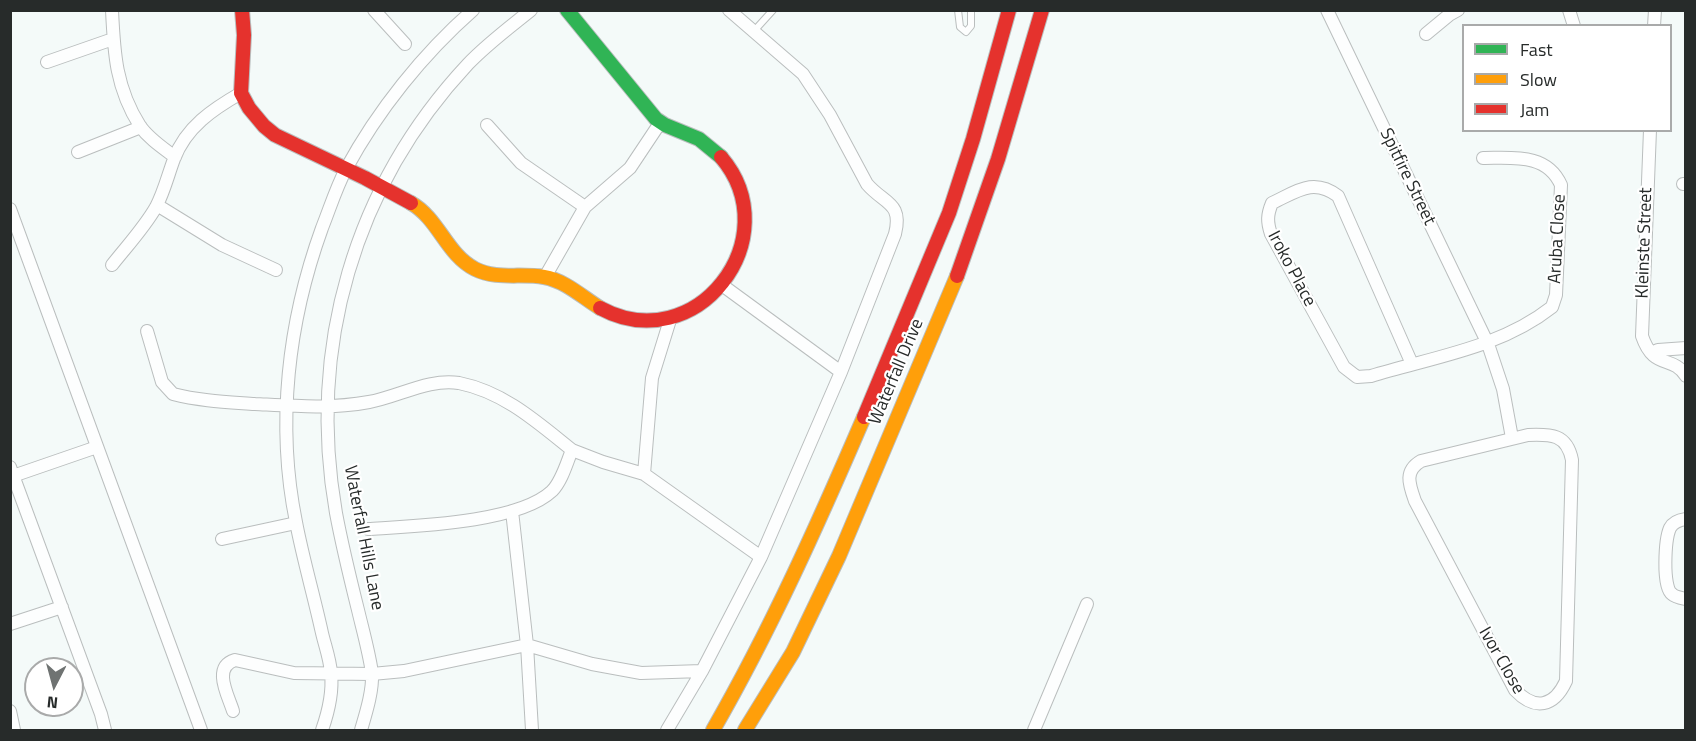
<!DOCTYPE html>
<style>
body{margin:0}
#map{position:relative;width:1696px;height:741px;overflow:hidden;background:#f4faf9;font-family:"Titillium Web",sans-serif}
canvas{display:block}
.frame{position:absolute;inset:0;border:12px solid #272b2a;pointer-events:none}
.legend{position:absolute;left:1462px;top:24px;width:210px;height:108px;box-sizing:border-box;background:#fff;border:2px solid #a9aaaa;margin:0;padding:8px 10px;list-style:none;font-size:18px;color:#272b2a}
.legend li{display:flex;align-items:center;gap:12px;height:30px}
.legend b{width:30px;border:2px solid #a9aaaa}
.north{position:absolute;left:24px;top:657px;width:60px;height:60px;box-sizing:border-box;background:#fff;border:2px solid #a9aaaa;border-radius:50%;rotate:186deg;font-size:16px;font-weight:700;line-height:24px;text-align:center;color:#272b2a}
.north::after{content:'';display:block;margin:auto;width:21px;height:27px;background:#6f7372;clip-path:polygon(50% 0,100% 100%,50% 72%,0 100%)}
</style>
<div id="map">
<canvas width="1696" height="741"></canvas>
<div class="frame"></div>
<ul class="legend">
<li><b style="height:8px;background:#30b455"></b>Fast</li>
<li><b style="height:8px;background:#ff9f0a"></b>Slow</li>
<li><b style="height:8px;background:#e5322d"></b>Jam</li>
</ul>
<div class="north">N</div>
</div>
<script>
const g = document.querySelector('canvas').getContext('2d');
g.lineJoin = 'round';
function trace(path, color, width, dash) { g.strokeStyle = color; g.lineWidth = width; g.lineCap = dash ? 'butt' : 'round'; g.setLineDash(dash || []); g.stroke(path); }
function drawText(font, color, halo, rows, align = 'center') {
  g.font = font + ' "Titillium Web",sans-serif'; g.lineWidth = 4.5; g.setLineDash([]); g.textBaseline = 'middle'; g.strokeStyle = halo; g.fillStyle = color; for (const [text, x, y, turn = 0] of rows) {
    g.save(); g.translate(x, y); g.rotate((+turn || 0) * Math.PI / 180); g.textAlign = isNaN(turn) ? turn : align; if (halo) g.strokeText(text, 0, 0); g.fillText(text, 0, 0); g.restore();
  }
}
const lane = new Path2D(`
 M 958,10 L 960,27 L 966,32 L 971,26 L 971,10
 M 754,31 L 773,10`);
const street = new Path2D(`
 M 112,10 C 114,54 116,88 140,126 C 149,139 163,148 175,157
 M 374,10 L 405,44
 M 729,10 L 803,74 L 830,115 L 867,184 C 884,204 903,202 895,234 L 841,372
 M 1327,10 L 1488,344 L 1503,389 L 1512,438
 M 1569,10 L 1574,26
 M 1654,26 L 1655,10
 M 1426,34 L 1449,15 L 1458,10
 M 47,62 L 113,39
 M 487,125 L 521,163 L 585,207
 M 1650,130 L 1642,336 C 1654,371 1672,354 1686,376
 M 78,152 L 141,127
 M 1683,184 L 1686,184
 M 157,205 L 222,245 L 276,270
 M 10,209 L 201,730
 M 112,265 C 127,246 144,228 156,207 C 164,192 168,175 174,159 C 186,127 213,109 241,93
 M 545,277 L 585,207 L 630,168 L 660,123
 M 147,331 L 162,382 L 173,394 C 200,401 228,402 255,404 C 294,406 331,409 369,402 C 398,397 429,378 459,383 C 504,392 537,422 572,450
 M 1651,353 L 1658,350 L 1686,348
 M 1412,364 L 1338,196 C 1313,177 1296,192 1272,203 C 1267,215 1267,222 1271,234 L 1344,367 L 1357,377 L 1371,376 C 1433,357 1500,348 1552,307 L 1556,295 L 1561,185 C 1547,153 1513,158 1483,158
 M 1528,435 C 1551,434 1567,434 1572,460 L 1566,681 C 1554,707 1535,711 1515,690 L 1415,501 C 1409,484 1404,471 1421,461 Z
 M 10,467 L 101,714 L 105,730
 M 644,474 L 652,378 L 670,320
 M 10,477 L 97,447
 M 512,511 L 527,645 L 532,730
 M 1686,519 C 1679,520 1673,522 1670,528 C 1665,539 1662,587 1672,594 C 1675,597 1681,598 1686,599
 M 368,529 C 414,526 518,523 552,491 C 562,481 567,462 572,450 L 603,462 L 644,474 L 761,557
 M 222,539 L 296,523
 M 10,624 L 62,607
 M 10,711 L 14,730
 M 233,711 C 228,695 212,667 235,660 L 294,673 L 372,674 L 404,671 L 527,645 L 592,664 L 641,673 L 702,671
 M 322,730 C 328,713 333,691 331,673 C 330,659 325,646 322,633 C 314,596 303,559 296,522 C 276,424 288,322 322,228 C 330,208 336,188 346,169 C 378,110 423,54 473,10
 M 361,730 C 366,713 373,691 372,673 C 369,652 363,631 358,610 C 350,578 342,545 336,513 C 307,348 354,186 468,64 C 487,44 510,27 531,10
 M 667,730 L 702,671 L 761,557 L 841,372 L 722,285
 M 1034,730 L 1087,604`);
const fast = new Path2D(`
 M 567,10 L 656,119 L 665,125 L 699,139 L 721,157`);
const slow = new Path2D(`
 M 411,203 C 439,219 446,254 475,269 C 497,280 520,273 544,277 C 566,281 582,297 600,308
 M 713,730 C 771,629 818,524 864,417
 M 745,730 L 793,652 L 839,556 L 957,276`);
const jam = new Path2D(`
 M 242,10 L 244,35 L 241,93 L 249,108 L 264,126 L 275,135 L 365,178 L 411,203
 M 957,276 L 998,159 L 1042,10
 M 600,308 C 696,360 790,238 721,157
 M 864,417 L 949,213 L 973,139 L 1009,10`);
const streetNames = [
 ["Spitfire Street",1407,177,64],
 ["Aruba Close",1558,239,-87],
 ["Kleinste Street",1645,243,-88],
 ["Iroko Place",1291,269,62],
 ["Waterfall Drive",897,372,-67],
 ["Waterfall Hills Lane",363,538,79],
 ["Ivor Close",1501,661,60]
];
trace(lane, '#babebe', 8);
trace(street, '#babebe', 14);
trace(fast, '#babebe', 16);
trace(slow, '#babebe', 16);
trace(jam, '#babebe', 16);
trace(lane, '#fdfefe', 6);
trace(street, '#fdfefe', 12);
trace(fast, '#30b455', 14);
trace(slow, '#ff9f0a', 14);
trace(jam, '#e5322d', 14);
drawText('18px', '#272b2a', '#fff', streetNames);
</script>
